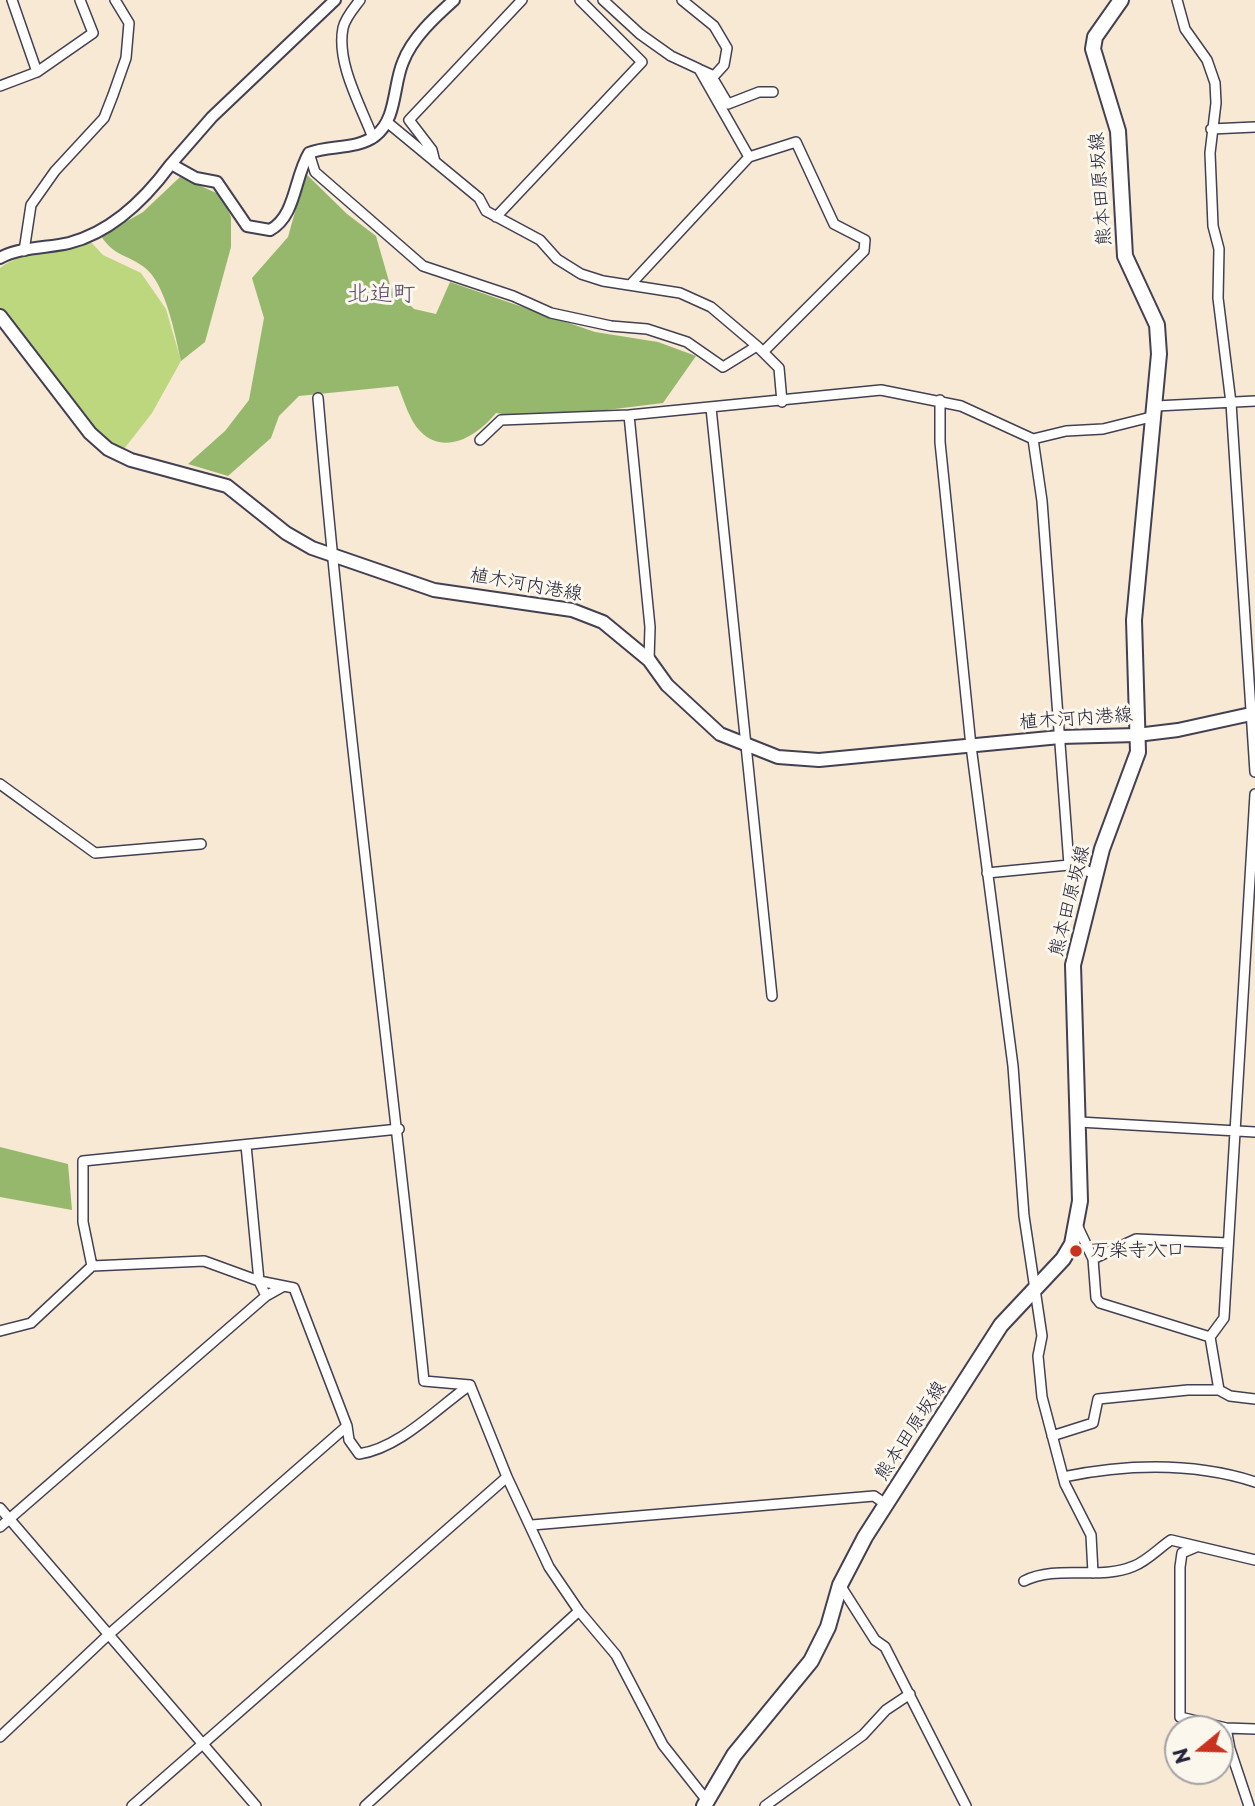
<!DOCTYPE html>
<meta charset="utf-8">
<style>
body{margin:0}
#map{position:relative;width:1255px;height:1806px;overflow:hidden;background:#f7e9d4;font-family:"Playpen Sans",sans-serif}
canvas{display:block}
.north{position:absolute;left:1164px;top:1715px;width:70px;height:70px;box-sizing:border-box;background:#fbf7ec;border:2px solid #a4a2a5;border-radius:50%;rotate:251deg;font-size:19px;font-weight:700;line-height:28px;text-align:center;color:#22223b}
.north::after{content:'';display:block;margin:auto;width:24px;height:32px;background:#c8321e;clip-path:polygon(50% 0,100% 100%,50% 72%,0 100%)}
</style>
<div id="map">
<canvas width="1255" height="1806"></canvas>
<div class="north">N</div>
</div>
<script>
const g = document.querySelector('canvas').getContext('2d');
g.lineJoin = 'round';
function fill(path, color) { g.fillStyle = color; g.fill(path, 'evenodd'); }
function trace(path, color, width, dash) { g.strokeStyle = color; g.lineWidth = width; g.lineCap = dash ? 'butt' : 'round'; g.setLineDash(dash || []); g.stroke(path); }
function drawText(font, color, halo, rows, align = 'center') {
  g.font = font + ' "Playpen Sans","Klee One",sans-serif'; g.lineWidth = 6; g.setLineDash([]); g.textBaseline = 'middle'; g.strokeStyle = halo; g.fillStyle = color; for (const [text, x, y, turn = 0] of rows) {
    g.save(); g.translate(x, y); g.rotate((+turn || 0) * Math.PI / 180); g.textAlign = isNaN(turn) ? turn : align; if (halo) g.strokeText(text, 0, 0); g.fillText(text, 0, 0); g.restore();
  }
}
const green = new Path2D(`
 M 90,241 L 103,255 L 141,273 L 166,309 L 181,361 L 152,413 L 124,449 L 90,433 L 0,320 L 0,268 C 24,250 61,251 90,241 Z`);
const forest = new Path2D(`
 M 301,169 L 347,214 L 376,236 L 390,285 L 414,309 L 436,314 L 450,282 L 595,332 L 658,342 L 696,356 L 663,403 L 534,419 L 496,413 C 478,435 445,457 420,431 C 409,420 404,400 398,386 L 299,396 L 279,416 L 271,438 L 228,476 L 188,464 L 225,431 L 249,400 L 264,318 L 252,278 L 288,237 L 298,201 Z
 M 180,177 L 221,195 L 231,217 L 231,247 L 205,342 L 181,361 C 175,335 166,283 144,267 C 126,254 114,256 101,236 L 143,212 Z
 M 0,1147 L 68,1164 L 72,1210 L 0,1197 Z`);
const minor = new Path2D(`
 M 12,0 L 37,72
 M 360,0 C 354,8 345,18 343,28 C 336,63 361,106 373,138
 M 603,0 L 640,34 L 671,56 L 699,69 L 749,157
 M 682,0 L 714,26 L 727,48 L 724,65 L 714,76 L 701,70
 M 1177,0 L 1185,29 L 1207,60 L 1215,83 L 1216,103 L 1210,153 L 1213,226 L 1219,249 L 1218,298 L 1231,403 L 1255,772
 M 706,75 L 715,82 L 728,104 L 759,92 L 773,92
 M 0,86 L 37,72 L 93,33 L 80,0
 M 387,122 L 479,198 L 486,211 L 540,240 L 557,259 L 581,274 L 603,281 L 680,293 L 711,307 L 757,346
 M 1211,129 L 1255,127
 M 309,153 L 315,172 L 423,266 L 513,296 L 551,313 L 611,326 L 647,329 L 687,342 L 723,367 L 757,346 L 779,368 L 782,402
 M 435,162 L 432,150 L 409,120 L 522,0
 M 496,217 L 642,62 L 580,0
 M 24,251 L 31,205 L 55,171 L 104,118 L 113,95 L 126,58 L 129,23 L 115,0
 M 631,284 L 749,157 L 796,142 L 834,224 L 865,240 L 864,251 L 763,352
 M 318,398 C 346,726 390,1053 424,1381 L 470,1385
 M 940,400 L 940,442 L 971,746 L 1013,1066 L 1024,1216 L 1042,1336 L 1038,1356 L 1042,1397 L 1065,1484 L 1091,1535 L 1093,1573
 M 1156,406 L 1255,401
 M 711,408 L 772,996
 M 1033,439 L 1042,501 L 1069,865
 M 480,440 L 501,420 L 629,415
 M 649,660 L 650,627 L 629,415 L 881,390 L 961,406 L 1033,439 L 1066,431 L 1103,429 L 1155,416
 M 0,784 L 95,853 L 201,844
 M 987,873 L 1069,865 L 1096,874
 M 1079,1122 L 1255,1132
 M 246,1145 L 259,1281 L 266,1296
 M 1077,1225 L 1093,1259 L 1096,1298 L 1100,1303 L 1210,1337
 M 1093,1259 L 1136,1239 L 1228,1243
 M 92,1266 L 83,1222 L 83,1161 L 399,1129
 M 0,1331 L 31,1323 L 92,1266 L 204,1261 L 259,1281 L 294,1288 L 347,1426 L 349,1440 L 359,1454 C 400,1448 437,1408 470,1385 L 507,1477 L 549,1567 L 579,1611 L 616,1655 L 663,1745 L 708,1802
 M 1210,1337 L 1224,1318 L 1255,794
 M 1210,1337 L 1219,1390
 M 1052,1436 L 1093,1423 L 1098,1399 L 1188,1390 L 1219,1390 L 1230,1396 L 1255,1399
 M 1063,1477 C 1127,1464 1193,1462 1255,1482
 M 0,1508 L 256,1806
 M 532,1525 L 874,1496 L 887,1505
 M 0,1527 L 266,1296 L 282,1287
 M 1196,1547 L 1182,1553 L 1180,1567 L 1180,1717 L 1226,1728 L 1255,1729
 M 1024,1581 C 1058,1564 1099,1581 1134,1566 C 1147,1561 1159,1548 1171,1540 L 1255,1560
 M 840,1585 L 875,1640 L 885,1647 L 966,1806
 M 1226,1728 L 1230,1749 L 1249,1806
 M 0,1737 L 107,1636 L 347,1426
 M 132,1806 L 507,1477
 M 365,1806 L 579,1611
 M 765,1806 L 863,1735 L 886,1710 L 910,1694`);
const tertiary = new Path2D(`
 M 171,164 L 212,117 L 335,0
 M 0,258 C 19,247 48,248 69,243 C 112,232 146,198 171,164 L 196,178 L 217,182 L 247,226 L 270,230 C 296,216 294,178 309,153 C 329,145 356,150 375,136 C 397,120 393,85 403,62 C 412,38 435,17 454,0`);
const secondary = new Path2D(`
 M 0,316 L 90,433 L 108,449 L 131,460 L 227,486 L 286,533 L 312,548 L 434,590 L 572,610 L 603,622 L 649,660 L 667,685 L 720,734 L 778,757 L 819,760 L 1060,737 L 1137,735 L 1178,730 L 1255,713`);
const primary = new Path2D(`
 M 704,1806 L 734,1755 L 811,1661 L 828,1627 L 840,1585 L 865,1537 L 1001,1325 L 1063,1259 L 1072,1244 L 1080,1201 L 1073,965 L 1102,849 L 1138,752 L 1134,620 L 1159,354 L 1157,325 L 1125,256 L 1118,131 L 1093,49 L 1095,37 L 1121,0`);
const markers = [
 [1076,1251,7,"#c8321e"]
];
const streetNames = [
 ["熊本田原坂線",1101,189,-94],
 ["植木河内港線",526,585,10],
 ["植木河内港線",1076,719,-4],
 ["熊本田原坂線",1070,901,-76],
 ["熊本田原坂線",911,1431,-57]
];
const poiNames = [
 ["万楽寺入口",1090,1251]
];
const quarterNames = [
 ["北迫町",381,295]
];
fill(green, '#bcd77d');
fill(forest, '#95b86c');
trace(minor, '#424052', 12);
trace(tertiary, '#424052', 14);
trace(secondary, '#424052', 16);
trace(primary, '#424052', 18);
trace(minor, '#fff', 9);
trace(tertiary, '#fff', 10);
trace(secondary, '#fff', 12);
trace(primary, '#fff', 14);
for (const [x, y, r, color] of markers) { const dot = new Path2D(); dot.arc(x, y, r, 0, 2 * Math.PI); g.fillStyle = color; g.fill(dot); trace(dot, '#fbf7ec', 2.5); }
drawText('19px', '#22223b', '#fbf7ec', streetNames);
drawText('19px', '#22223b', '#fbf7ec', poiNames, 'left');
drawText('23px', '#5c4a6f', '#fbf7ec', quarterNames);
</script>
